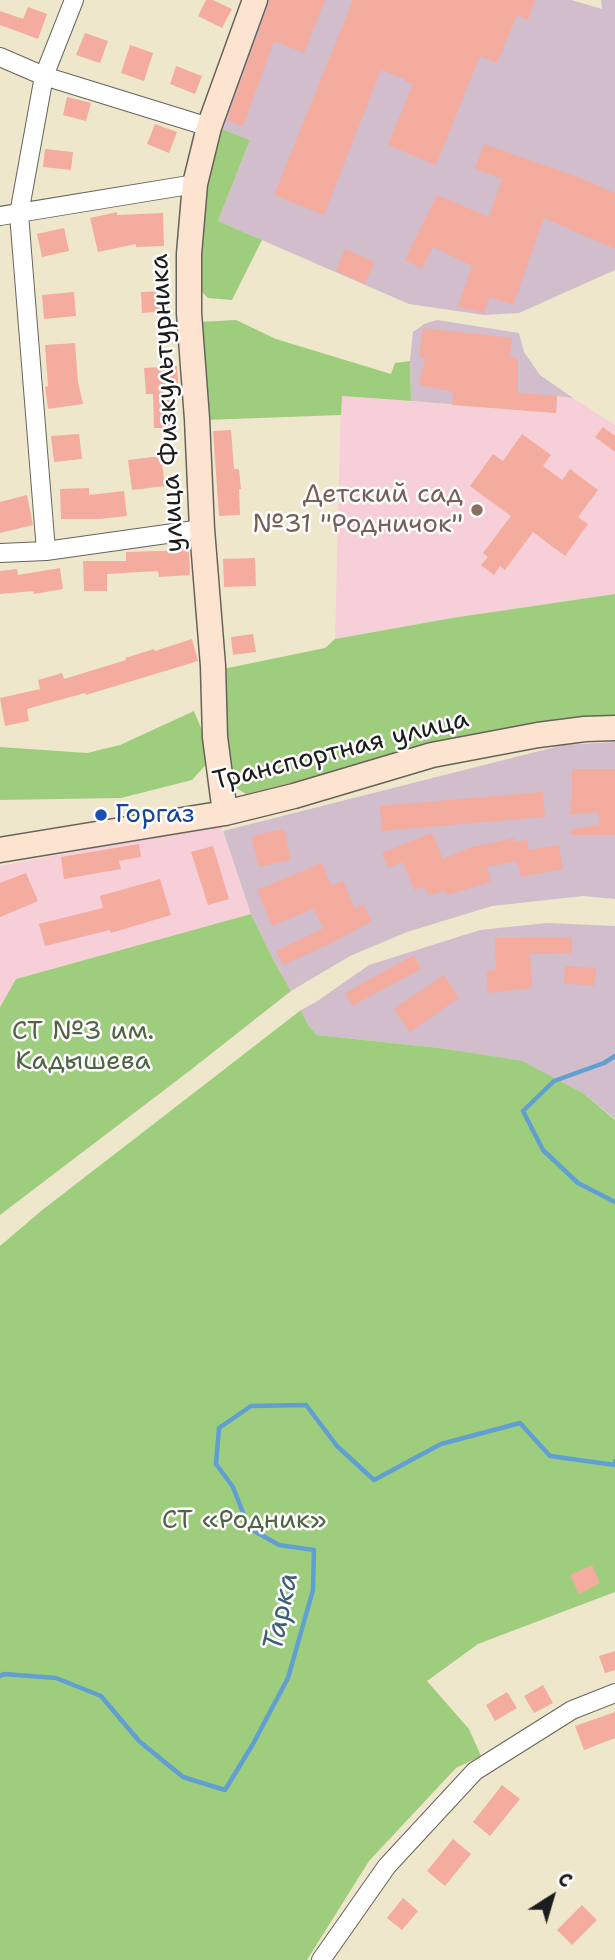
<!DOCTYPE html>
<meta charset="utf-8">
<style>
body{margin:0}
#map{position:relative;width:615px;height:1960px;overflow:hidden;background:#efe7cc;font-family:"Shantell Sans",sans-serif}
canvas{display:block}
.north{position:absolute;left:517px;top:1862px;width:70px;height:70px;-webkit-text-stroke:5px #fff;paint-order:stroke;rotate:37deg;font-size:19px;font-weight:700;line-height:28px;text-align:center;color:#1c1c1c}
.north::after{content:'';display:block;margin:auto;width:24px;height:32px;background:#1c1c1c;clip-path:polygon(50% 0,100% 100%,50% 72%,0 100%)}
</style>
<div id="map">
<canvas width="615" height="1960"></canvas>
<div class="north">С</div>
</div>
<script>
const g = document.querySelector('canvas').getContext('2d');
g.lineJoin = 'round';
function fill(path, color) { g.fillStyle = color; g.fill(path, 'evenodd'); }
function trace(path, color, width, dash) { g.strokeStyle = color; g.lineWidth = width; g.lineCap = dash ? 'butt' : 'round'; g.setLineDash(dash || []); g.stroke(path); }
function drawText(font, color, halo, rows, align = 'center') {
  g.font = font + ' "Shantell Sans",sans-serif'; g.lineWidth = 5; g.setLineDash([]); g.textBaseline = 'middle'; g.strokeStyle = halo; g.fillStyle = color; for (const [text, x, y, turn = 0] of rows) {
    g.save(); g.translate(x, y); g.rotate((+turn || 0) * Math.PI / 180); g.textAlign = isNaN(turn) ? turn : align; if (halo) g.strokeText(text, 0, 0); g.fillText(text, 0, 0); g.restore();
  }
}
const built = new Path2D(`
 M 341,396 L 555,413 L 557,396 L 573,398 L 615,425 L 615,594 L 452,618 L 335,639 Z
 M 220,824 L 251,914 L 16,979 L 0,1007 L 0,866 Z`);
const industrial = new Path2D(`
 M 263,0 L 571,0 L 602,9 L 601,0 L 615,0 L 615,270 L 519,313 L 484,315 L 409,304 L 218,221 L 250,140 L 222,129 L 226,103 Z
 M 437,320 L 519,333 L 524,352 L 540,375 L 573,398 L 557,396 L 556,413 L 411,401 L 410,361 L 413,332 L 424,324 Z
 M 615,742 L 615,899 L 583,896 L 492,906 L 407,932 L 350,956 L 291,991 L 274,961 L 251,914 L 223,831 L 563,745 Z
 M 547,923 L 615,926 L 615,1119 L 583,1093 L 522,1062 L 440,1048 L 317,1035 L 308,1025 L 301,1010 L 316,1002 L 369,965 L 480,930 Z`);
const green = new Path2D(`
 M 222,129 L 250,140 L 218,221 L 262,240 L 232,300 L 208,298 L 199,289 L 199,263 L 207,177 Z
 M 236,320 L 276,339 L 391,374 L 395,363 L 410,361 L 411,401 L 342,396 L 341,415 L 205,420 L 199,322 Z
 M 615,594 L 615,715 L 447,745 L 246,794 L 228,783 L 223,669 L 325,648 L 335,639 L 452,618 Z
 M 194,711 L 213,757 L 192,780 L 121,798 L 0,800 L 0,747 L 87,753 L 120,745 Z
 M 251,914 L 274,961 L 291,991 L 188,1072 L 0,1215 L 0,1007 L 16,979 Z
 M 301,1010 L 308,1025 L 317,1035 L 440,1048 L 522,1061 L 583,1093 L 615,1120 L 615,1592 L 478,1644 L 427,1681 L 469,1729 L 481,1756 L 456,1768 L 369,1861 L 307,1960 L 0,1960 L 0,1246 L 41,1211 Z`);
const stream = new Path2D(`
 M 615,1056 L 604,1063 L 554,1081 L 523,1111 L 543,1150 L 578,1183 L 615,1202
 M 0,1676 L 4,1674 L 56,1678 L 101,1696 L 139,1741 L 183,1777 L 225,1790 L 253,1744 L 288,1678 L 313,1590 L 314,1550 L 279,1545 L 249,1528 L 233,1487 L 216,1464 L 219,1428 L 251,1406 L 306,1405 L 337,1446 L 374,1480 L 441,1444 L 520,1423 L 550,1456 L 615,1465 L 615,1461`);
const building = new Path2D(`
 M 206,0 L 213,0 L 232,9 L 222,28 L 198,16 Z
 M 270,0 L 325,0 L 304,53 L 274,41 L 243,126 L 227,120 Z
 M 353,0 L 535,0 L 528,20 L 517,15 L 497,63 L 480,56 L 436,165 L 388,145 L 413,84 L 405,81 L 405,79 L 381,70 L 324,215 L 274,195 Z
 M 28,7 L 47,14 L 38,39 L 0,25 L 0,11 L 23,19 Z
 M 85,33 L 108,41 L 100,63 L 76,55 Z
 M 130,45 L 153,53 L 144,81 L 121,73 Z
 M 176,66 L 202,76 L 195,94 L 170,84 Z
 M 67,97 L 91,103 L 86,121 L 63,115 Z
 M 155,124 L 177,132 L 169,153 L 147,144 Z
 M 484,144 L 578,177 L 615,193 L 615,249 L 544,218 L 513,305 L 490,297 L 484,313 L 458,307 L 472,266 L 433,247 L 422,269 L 405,260 L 437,195 L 489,217 L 502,179 L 475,169 Z
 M 45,149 L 73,152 L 71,170 L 43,167 Z
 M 117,212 L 117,215 L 163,213 L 164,246 L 136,247 L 136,244 L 98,252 L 90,218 Z
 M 64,228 L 69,251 L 42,257 L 37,234 Z
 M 345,249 L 374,262 L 365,284 L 336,271 Z
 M 167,291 L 168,311 L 142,313 L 141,292 Z
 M 74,292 L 76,316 L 44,319 L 42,295 Z
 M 423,328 L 512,338 L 510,357 L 518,359 L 518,393 L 557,396 L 556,413 L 452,405 L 453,392 L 419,385 L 425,359 L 419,357 Z
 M 75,343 L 78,382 L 83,404 L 48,409 L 45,387 L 48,386 L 45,345 Z
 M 177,366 L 179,392 L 174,392 L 174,428 L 154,428 L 153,394 L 146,394 L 144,368 Z
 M 603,427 L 615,436 L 615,452 L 595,437 Z
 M 231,430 L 234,469 L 239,469 L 241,489 L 239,489 L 240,515 L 219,516 L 213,431 Z
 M 79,434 L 82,459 L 54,462 L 51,436 Z
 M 522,434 L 551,455 L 543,466 L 562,480 L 570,469 L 598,490 L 578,517 L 588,524 L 565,556 L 533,532 L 505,570 L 500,566 L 494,575 L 481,565 L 488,557 L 483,553 L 511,516 L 470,486 L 493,454 L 503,461 Z
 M 161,456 L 165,486 L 132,490 L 128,460 Z
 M 89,488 L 89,495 L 124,491 L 127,516 L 100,519 L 61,519 L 60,489 Z
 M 27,495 L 33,525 L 0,533 L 0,502 Z
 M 189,550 L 190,575 L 159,577 L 158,571 L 107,574 L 107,591 L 84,591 L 83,561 L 126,561 L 126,552 Z
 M 255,558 L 256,586 L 224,587 L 223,559 Z
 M 60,568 L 63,589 L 34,594 L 34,591 L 0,594 L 0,571 L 17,569 L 18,575 Z
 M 253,634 L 256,652 L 233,655 L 231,637 Z
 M 192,639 L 198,661 L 86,695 L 85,693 L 27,709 L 29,721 L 5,726 L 0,698 L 40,689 L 38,680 L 62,673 L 64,679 L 126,660 L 125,658 L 154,649 L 155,651 Z
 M 572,769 L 615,769 L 615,835 L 571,835 L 571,830 L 600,824 L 598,812 L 570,815 L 571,799 L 572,799 Z
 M 543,792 L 545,817 L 382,831 L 380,806 Z
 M 284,829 L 291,860 L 259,867 L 251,836 Z
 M 432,833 L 443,859 L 469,848 L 514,838 L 515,842 L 527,840 L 529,850 L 559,845 L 563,869 L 521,877 L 517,861 L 487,867 L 491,882 L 447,895 L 445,890 L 429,896 L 425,886 L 414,890 L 403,862 L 388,868 L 382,853 Z
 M 139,844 L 141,857 L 119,861 L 121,869 L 64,879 L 61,857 Z
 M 213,846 L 229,899 L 208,905 L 191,852 Z
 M 322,863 L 331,886 L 343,881 L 355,909 L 363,904 L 372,921 L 332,943 L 283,965 L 276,951 L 324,928 L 313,909 L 272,926 L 257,890 Z
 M 26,873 L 38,901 L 0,917 L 0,883 Z
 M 160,879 L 171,915 L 111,933 L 110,930 L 45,946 L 39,924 L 103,908 L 100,896 Z
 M 572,937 L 572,953 L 530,954 L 532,988 L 488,993 L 486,971 L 496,970 L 495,938 Z
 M 414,955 L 421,969 L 352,1006 L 345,993 Z
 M 565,966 L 596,968 L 594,986 L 564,983 Z
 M 444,975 L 459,998 L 410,1032 L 394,1009 Z
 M 592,1565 L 600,1583 L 579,1594 L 570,1575 Z
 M 615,1651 L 615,1670 L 605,1673 L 599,1656 Z
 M 543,1685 L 553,1703 L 534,1713 L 524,1696 Z
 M 507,1692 L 517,1708 L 495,1721 L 486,1705 Z
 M 615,1712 L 615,1738 L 584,1750 L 575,1726 Z
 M 502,1785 L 520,1799 L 490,1836 L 473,1822 Z
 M 453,1839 L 471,1854 L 445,1886 L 427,1871 Z
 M 403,1898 L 418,1911 L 402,1930 L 387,1918 Z
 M 582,1905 L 597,1920 L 572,1945 L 557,1930 Z`);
const street = new Path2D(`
 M 0,57 L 44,76 L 209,127
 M 0,216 L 195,184
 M 46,551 L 19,214 L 44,76 L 74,0
 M 0,553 L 46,551 L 202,529
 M 321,1960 L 387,1866 L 475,1771 L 572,1710 L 615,1693`);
const secondary = new Path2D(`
 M 225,813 L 215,737 L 213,666 L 202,529 L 197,419 L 189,313 L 189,254 L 195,184 L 209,127 L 255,0
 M 0,850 L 225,813 L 294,796 L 432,755 L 538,735 L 585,729 L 615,728`);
const markers = [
 [477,510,7,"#8d6e63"],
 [101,815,7,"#1a4fb4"]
];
const streetNames = [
 ["улица Физкультурника",168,403,-93],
 ["Транспортная улица",341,751,-14]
];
const educationNames = [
 ["Детский сад",463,495],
 ["№31 \"Родничок\"",463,525]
];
const transitNames = [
 ["Горгаз",115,815]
];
const parkNames = [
 ["СТ №3 им.",83,1032],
 ["Кадышева",83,1062],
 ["СТ «Родник»",244,1521]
];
const waterNames = [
 ["Тарка",282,1612,-78]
];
fill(built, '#f6cfd9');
fill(industrial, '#d1bdcb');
fill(green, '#9ece7d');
trace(stream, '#619fd2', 4.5);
fill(building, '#f4ac9f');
trace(street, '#66635a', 20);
trace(secondary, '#66635a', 27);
trace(street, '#fff', 18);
trace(secondary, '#fde4d1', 24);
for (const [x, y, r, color] of markers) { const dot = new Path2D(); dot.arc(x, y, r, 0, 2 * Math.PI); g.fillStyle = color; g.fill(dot); trace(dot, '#fff', 2.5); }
drawText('26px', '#1c1c1c', '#fff', streetNames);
drawText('26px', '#785e54', '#fff', educationNames, 'right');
drawText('26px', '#164399', '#fff', transitNames, 'left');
drawText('26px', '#506343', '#fff', parkNames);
drawText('italic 28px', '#3e5e77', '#fff', waterNames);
</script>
